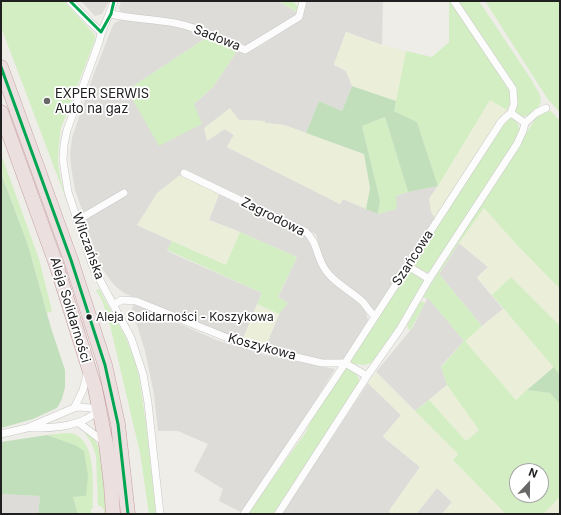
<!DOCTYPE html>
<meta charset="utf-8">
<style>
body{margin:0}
#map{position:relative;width:561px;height:515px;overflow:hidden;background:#eeede8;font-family:Inter,sans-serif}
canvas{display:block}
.frame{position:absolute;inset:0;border:2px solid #202020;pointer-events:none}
.north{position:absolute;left:509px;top:463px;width:40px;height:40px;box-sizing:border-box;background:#fff;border:1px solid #a6a6a6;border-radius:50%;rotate:22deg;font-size:11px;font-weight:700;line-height:16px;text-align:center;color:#202020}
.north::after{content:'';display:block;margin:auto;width:14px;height:18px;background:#686866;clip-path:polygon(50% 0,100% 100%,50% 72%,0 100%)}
</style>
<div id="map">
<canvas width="561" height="515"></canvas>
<div class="frame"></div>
<div class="north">N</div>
</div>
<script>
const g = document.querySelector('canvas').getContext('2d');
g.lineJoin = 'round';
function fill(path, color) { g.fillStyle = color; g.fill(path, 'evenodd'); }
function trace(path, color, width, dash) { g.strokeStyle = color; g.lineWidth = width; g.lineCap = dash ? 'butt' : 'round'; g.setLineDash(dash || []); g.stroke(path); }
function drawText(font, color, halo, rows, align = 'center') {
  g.font = font + ' Inter,sans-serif'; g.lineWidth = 3.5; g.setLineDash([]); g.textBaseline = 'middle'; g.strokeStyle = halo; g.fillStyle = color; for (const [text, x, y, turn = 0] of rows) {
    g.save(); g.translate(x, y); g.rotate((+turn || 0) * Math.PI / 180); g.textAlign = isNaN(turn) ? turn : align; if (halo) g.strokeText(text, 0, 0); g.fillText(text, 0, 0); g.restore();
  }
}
const residential = new Path2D(`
 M 81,1 L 109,1 L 102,14 L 95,16 Z
 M 121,1 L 278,1 L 298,13 L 252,43 L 245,45 L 234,42 L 201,28 L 121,13 L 119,8 Z
 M 307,1 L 383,1 L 382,45 L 346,32 L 334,65 L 346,71 L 352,86 L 342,111 L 319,101 L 306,133 L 284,125 L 265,123 L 264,121 L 238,120 L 225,129 L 234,135 L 227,147 L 340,204 L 343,199 L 379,214 L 396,196 L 408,192 L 438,186 L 429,199 L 436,220 L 408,258 L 379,306 L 374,310 L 332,274 L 323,261 L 316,234 L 185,170 L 137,225 L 172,241 L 167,251 L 262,293 L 242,341 L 138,299 L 124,293 L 115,286 L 99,265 L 100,264 L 87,229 L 85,220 L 113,203 L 125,193 L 122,190 L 101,205 L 83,213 L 75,190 L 71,167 L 70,154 L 72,138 L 93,76 L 113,25 L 116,22 L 121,20 L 160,24 L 183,28 L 206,38 L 127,90 L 194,104 L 213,87 L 237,51 L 245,54 L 262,45 L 303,18 Z
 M 219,194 L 303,234 L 310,240 L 320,266 L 362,305 L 366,313 L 368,320 L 344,359 L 325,361 L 266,346 L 279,314 L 287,303 L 278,298 L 297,257 L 240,232 L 209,220 Z
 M 459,243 L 488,267 L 477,278 L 503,309 L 482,326 L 439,274 Z
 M 428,297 L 464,341 L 441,366 L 447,385 L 415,411 L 376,372 L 413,327 Z
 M 134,304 L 219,341 L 265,355 L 335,369 L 300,426 L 241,512 L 219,501 L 223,489 L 194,471 L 208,444 L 178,431 L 158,431 L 154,394 L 145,351 L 137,325 L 130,313 Z
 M 368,383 L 401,415 L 383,437 L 420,467 L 389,511 L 392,514 L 282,514 Z
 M 437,488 L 452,502 L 442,514 L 416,514 Z
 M 1,494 L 40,496 L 38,514 L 1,514 Z`);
const farmland = new Path2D(`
 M 346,32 L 382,45 L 406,51 L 396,101 L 352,86 L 346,71 L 334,64 Z
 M 490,100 L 507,110 L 436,220 L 431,212 L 429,199 L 438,186 Z
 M 230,108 L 239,120 L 265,121 L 265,123 L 284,125 L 364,154 L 370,188 L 366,209 L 343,199 L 340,204 L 227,147 L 234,135 L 225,129 L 207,141 L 204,128 Z
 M 181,174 L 219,194 L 209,220 L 240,232 L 226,265 L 137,225 L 157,193 Z
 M 484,208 L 517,245 L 560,289 L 560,326 L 511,277 L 492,295 L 477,277 L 488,267 L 459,243 Z
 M 257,304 L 279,314 L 266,346 L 242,341 Z
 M 503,309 L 554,367 L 516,400 L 464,341 Z
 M 376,372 L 458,454 L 453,460 L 506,514 L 442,514 L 452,502 L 437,488 L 416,514 L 392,514 L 389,511 L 420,467 L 383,436 L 401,415 L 368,383 Z
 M 447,385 L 479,429 L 466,441 L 429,400 Z
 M 560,497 L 560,514 L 543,514 Z`);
const grass = new Path2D(`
 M 1,1 L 64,1 L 95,35 L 95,40 L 61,128 C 59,144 56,160 60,175 C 63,191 69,206 74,220 L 1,27 Z
 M 278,1 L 293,1 L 299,8 L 298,13 Z
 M 449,1 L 451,1 L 509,88 L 511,101 L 507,110 L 490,100 L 438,186 L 417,122 L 394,111 L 406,51 L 432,57 L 449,42 Z
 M 457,1 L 479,1 L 531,79 L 540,95 L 541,102 L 538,108 L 529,115 L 522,117 L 518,115 L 515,111 L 517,97 Z
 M 485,1 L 560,1 L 560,113 L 547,98 Z
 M 206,38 L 237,51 L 213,87 L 194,104 L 202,124 L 159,146 L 127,90 Z
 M 551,111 L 560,121 L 560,289 L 517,245 L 484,208 L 459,243 L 439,274 L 482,326 L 465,341 L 516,400 L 527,390 L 550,393 L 560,404 L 560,497 L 543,514 L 506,514 L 453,460 L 458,454 L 415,411 L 429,400 L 466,441 L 479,430 L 447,385 L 441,367 L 464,341 L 428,298 L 427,299 L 423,297 C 460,236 499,177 537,116 L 544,112 ZM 517,471 L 541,471 L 541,495 L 517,495 Z
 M 385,117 L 408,192 L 396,196 L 397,209 L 378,214 L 380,200 L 362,126 Z
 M 510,118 C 518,120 519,126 520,134 L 431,272 L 429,273 L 412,266 L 505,121 Z
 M 1,154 L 39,259 L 52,311 L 47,313 L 28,245 L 1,172 Z
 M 240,232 L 297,257 L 278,297 L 288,303 L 279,314 L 257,304 L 262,293 L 167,250 L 172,241 L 226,265 Z
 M 412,272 L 423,277 L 424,282 L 402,322 L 379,355 L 371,363 L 364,365 L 354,364 L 351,362 L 351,358 L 408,273 Z
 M 511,277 L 560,326 L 560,375 L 492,295 Z
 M 99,289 L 125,336 L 135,361 L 139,377 L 146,423 L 156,514 L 149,514 L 140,453 L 110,325 L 102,300 L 96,290 Z
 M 421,301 L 425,303 L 410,331 L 407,326 Z
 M 347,368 C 354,372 359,374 359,382 L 338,417 L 275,511 L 273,514 L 247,514 L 306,432 L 311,420 L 343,372 Z
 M 84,432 C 89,434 93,437 96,442 C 105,457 105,495 108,514 L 101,514 L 104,512 L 104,510 L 101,506 L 98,506 L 96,456 L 91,442 Z
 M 65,433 C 99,432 92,486 93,508 L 90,510 L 93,514 L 78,514 L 73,497 L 86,496 L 75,445 L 47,435 Z`);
const forest = new Path2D(`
 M 352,86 L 396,101 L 394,111 L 417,122 L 438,186 L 408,192 L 385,117 L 362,126 L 380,200 L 378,214 L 366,209 L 370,188 L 364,154 L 306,133 L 319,101 L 342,111 Z
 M 1,173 L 28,245 L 51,328 L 65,370 L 65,387 L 62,399 L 57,408 L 33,419 L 1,428 Z
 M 554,367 L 560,375 L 560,404 L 550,393 L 527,390 Z
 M 47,435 L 75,445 L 84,451 L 88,476 L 86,496 L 73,497 L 78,514 L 38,514 L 40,496 L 1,494 L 1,442 Z`);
const street = new Path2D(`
 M 70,1 L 90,22 L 101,32
 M 114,1 C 110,15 102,27 99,42 L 67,130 L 64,145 L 63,160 L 68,192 L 93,267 L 131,338 L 143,374 L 148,403 L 160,514
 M 111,14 C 132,19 154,19 175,23 C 200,28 223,40 245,50 L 299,17 L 303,1
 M 511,113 L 525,123
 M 525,123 L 536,113 L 546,108
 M 184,173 L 306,232 C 316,241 316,252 322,264 C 330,281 350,290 363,302 C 367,307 370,313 375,316
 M 78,220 L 124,193
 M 408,266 L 429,279
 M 114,304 L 122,300 L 136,301 L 245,345 L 322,363 L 345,363 L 367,376
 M 74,408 L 83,390 L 88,371
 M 79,423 L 104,442
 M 31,428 C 55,428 82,427 100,409
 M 1,434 L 27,428 L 74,408 L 80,407 L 100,409
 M 244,514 L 338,374 L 501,122 L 507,116 L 511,113 L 514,104 L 513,89 L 454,1
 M 278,514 L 367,376 L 400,329 L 429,279 L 517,144 L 523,131 L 525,123`);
const highway = new Path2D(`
 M 1,67 L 71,260 L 105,365 L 118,424 L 128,514
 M 1,112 L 56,264 L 95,388 L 106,444 L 111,485 L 113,514`);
const bus1 = new Path2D(`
 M 70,1 L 101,32 L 111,14 L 114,1
 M 1,67 L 71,260 L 105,365 L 118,424 L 128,514`);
const markers = [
 [47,101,4,"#686866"],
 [89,317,3.5,"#202020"]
];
const busNames = [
 ["Aleja Solidarności - Koszykowa",96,317]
];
const streetNames = [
 ["Sadowa",217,38,22],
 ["Zagrodowa",273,217,27],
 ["WiIczańska",88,246,70],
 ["Szańcowa",413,258,-57],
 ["Aleja Solidarności",70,310,73],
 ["Koszykowa",262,347,15]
];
const poiNames = [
 ["EXPER SERWIS",55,94],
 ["Auto na gaz",55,109]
];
fill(residential, '#dddcd9');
fill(farmland, '#ebefda');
fill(grass, '#d4eec4');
fill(forest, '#c2dfbb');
trace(street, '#c7c6c4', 8);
trace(highway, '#c69da2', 15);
trace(street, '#fcfcfc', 7);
trace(highway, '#ebdfdf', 14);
trace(bus1, '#00a651', 3);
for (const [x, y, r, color] of markers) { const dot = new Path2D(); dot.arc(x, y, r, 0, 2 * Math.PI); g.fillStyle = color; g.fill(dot); trace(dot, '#fff', 1.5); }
drawText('12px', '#202020', '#fff', busNames, 'left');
drawText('13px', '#202020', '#fff', streetNames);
drawText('13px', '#202020', '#fff', poiNames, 'left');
</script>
